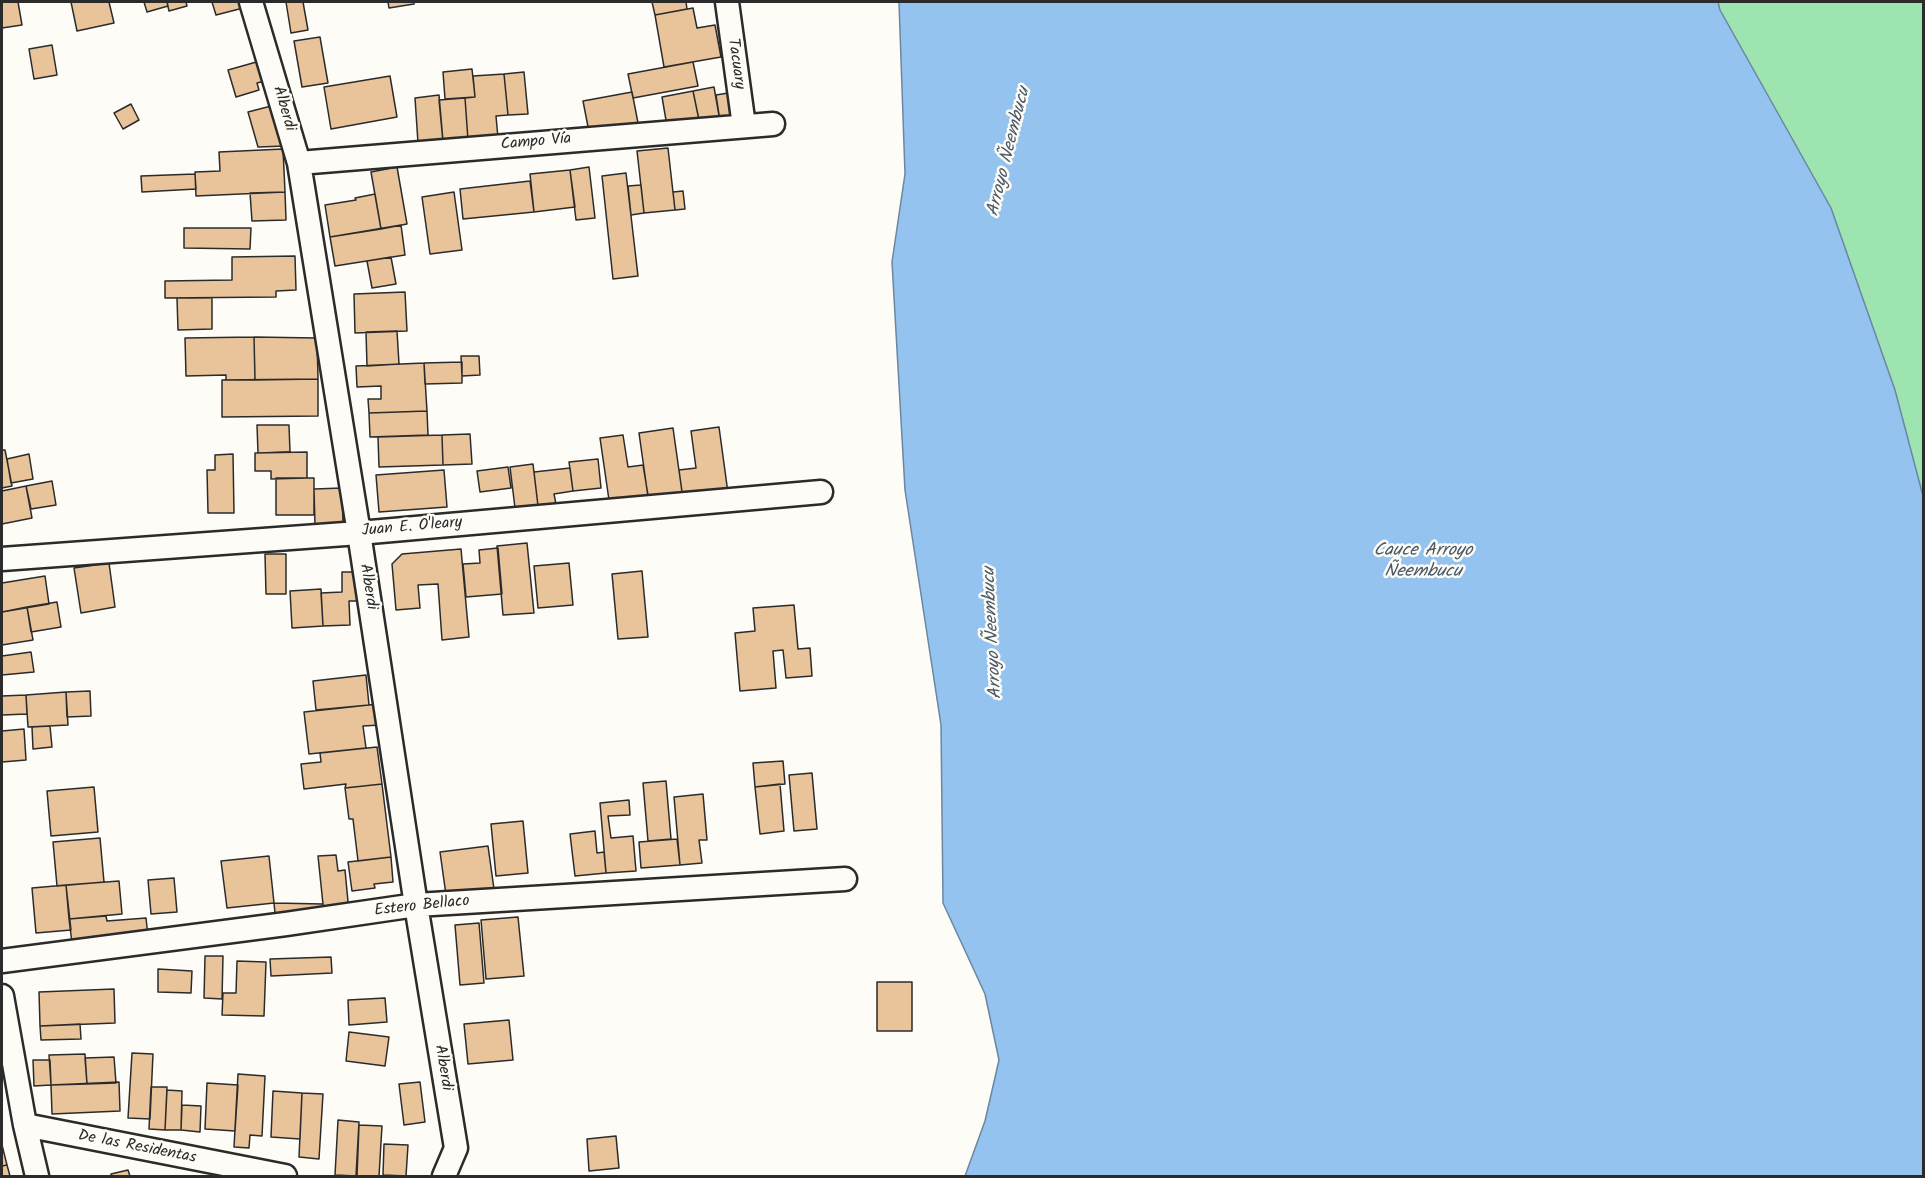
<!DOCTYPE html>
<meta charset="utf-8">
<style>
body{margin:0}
#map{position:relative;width:1925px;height:1178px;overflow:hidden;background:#fdfcf7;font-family:Kalam,sans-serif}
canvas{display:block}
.frame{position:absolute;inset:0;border:3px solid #2b2b2b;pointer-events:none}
</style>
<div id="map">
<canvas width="1925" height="1178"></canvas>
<div class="frame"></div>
</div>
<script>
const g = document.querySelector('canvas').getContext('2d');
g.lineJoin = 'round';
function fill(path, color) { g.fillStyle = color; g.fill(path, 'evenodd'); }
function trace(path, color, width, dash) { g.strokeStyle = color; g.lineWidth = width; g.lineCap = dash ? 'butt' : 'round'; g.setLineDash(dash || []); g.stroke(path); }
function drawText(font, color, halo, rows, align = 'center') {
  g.font = font + ' Kalam,sans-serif'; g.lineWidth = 5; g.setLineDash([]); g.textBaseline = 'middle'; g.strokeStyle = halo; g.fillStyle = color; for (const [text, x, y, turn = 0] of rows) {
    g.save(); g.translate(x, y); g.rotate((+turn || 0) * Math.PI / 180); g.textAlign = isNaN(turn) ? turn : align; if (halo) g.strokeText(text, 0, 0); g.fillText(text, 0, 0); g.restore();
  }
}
const green = new Path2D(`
 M 1681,2 L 1923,2 L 1923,568 Z`);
const water = new Path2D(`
 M 899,2 L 1718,2 L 1720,10 L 1831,208 L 1895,390 L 1923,496 L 1923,1176 L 965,1176 L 985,1121 L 999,1060 L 985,994 L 943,903 L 941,725 L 905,490 L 892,262 L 905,174 Z`);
const building = new Path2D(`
 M 2,2 L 18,2 L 22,25 L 2,28 Z
 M 71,2 L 109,2 L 114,23 L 77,31 Z
 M 144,2 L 167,2 L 168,6 L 147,12 Z
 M 167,2 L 186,2 L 187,6 L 169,11 Z
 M 212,2 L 245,2 L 247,7 L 216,15 Z
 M 286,2 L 303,2 L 308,30 L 291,33 Z
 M 388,2 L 414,2 L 414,4 L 389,8 Z
 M 652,2 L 686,2 L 687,9 L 655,15 Z
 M 693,8 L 697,28 L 715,25 L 721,57 L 664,67 L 655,15 Z
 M 320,37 L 328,83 L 302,87 L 294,41 Z
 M 52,45 L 57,75 L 34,79 L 29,49 Z
 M 267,59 L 273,79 L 257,83 L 259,90 L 236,97 L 228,70 Z
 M 693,62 L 698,86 L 633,98 L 628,74 Z
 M 472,69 L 475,97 L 445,99 L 443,72 Z
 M 524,72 L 528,114 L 508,115 L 504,74 Z
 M 504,74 L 508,115 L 496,116 L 498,138 L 468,140 L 465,98 L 475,97 L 473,76 Z
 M 390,76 L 397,117 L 331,129 L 324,87 Z
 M 714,87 L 720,121 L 700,125 L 693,91 Z
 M 693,91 L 699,120 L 667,126 L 662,97 Z
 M 632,92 L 639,128 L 590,137 L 583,101 Z
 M 734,92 L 739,118 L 720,121 L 716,95 Z
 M 439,95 L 443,141 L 418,143 L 415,98 Z
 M 465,98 L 468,140 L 443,142 L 439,100 Z
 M 131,104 L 139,120 L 123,129 L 114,113 Z
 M 275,105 L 285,146 L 258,147 L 248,112 Z
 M 668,148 L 675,210 L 644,213 L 637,151 Z
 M 283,149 L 285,192 L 196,196 L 195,172 L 220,171 L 219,152 Z
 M 397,167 L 407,224 L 381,229 L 371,172 Z
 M 589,167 L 595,218 L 576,220 L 570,170 Z
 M 570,170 L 575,207 L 534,212 L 530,174 Z
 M 626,173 L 638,276 L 613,279 L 602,176 Z
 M 195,174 L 196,189 L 142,192 L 141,176 Z
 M 530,181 L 534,212 L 463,219 L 460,189 Z
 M 641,185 L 644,213 L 631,215 L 628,186 Z
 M 683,191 L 685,209 L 675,210 L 673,192 Z
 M 285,192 L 286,220 L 252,221 L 250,193 Z
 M 454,192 L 462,250 L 430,254 L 422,197 Z
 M 375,194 L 381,229 L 330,237 L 325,205 L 356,200 L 355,198 Z
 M 401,225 L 405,255 L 335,266 L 330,237 Z
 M 184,228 L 251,228 L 250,249 L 184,248 Z
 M 295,256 L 296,290 L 276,291 L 276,297 L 165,298 L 165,281 L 232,280 L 232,257 Z
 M 391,257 L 396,284 L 372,288 L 367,261 Z
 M 405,292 L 407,331 L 355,333 L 354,294 Z
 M 177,298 L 212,298 L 212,329 L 178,330 Z
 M 397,331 L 399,364 L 367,366 L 366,332 Z
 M 254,337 L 317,338 L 318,379 L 255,380 Z
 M 254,337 L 255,380 L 226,380 L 226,375 L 186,376 L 185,338 Z
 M 461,356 L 479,356 L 480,375 L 462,376 Z
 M 462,362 L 462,383 L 425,384 L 424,363 Z
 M 424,363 L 427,411 L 369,413 L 368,399 L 381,399 L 381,386 L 357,387 L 356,366 Z
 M 318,379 L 318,416 L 222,417 L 222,380 Z
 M 427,411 L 428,435 L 370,437 L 369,413 Z
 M 257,425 L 289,425 L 290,452 L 258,453 Z
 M 719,427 L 728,493 L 683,499 L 679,470 L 696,468 L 691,431 Z
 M 673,428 L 683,499 L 649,504 L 639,433 Z
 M 470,434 L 472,464 L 443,465 L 442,435 Z
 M 442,435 L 443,465 L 379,467 L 378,437 Z
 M 623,435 L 628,467 L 643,465 L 649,501 L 610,507 L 600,438 Z
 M 2,450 L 5,450 L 12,486 L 2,488 Z
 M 307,452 L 307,478 L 271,479 L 271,471 L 255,471 L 255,453 Z
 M 29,454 L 33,479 L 11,483 L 7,459 Z
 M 233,454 L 234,513 L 208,513 L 207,470 L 215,470 L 215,455 Z
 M 598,459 L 601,488 L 573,491 L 569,462 Z
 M 533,464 L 538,506 L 515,508 L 510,467 Z
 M 508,467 L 511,488 L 480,492 L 477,471 Z
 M 570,468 L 573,491 L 554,494 L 556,504 L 538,506 L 534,472 Z
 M 444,470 L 447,507 L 379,512 L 376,475 Z
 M 276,478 L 314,478 L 314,515 L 276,515 Z
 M 52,481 L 56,505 L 31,509 L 26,486 Z
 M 26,486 L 32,518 L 2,524 L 2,491 Z
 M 342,488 L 343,524 L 315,525 L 314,489 Z
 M 527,543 L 534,613 L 503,615 L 497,546 Z
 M 498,548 L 502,594 L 466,597 L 463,564 L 480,563 L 479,550 Z
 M 461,549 L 469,637 L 442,640 L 438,584 L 418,585 L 420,608 L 396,610 L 392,564 L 402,554 Z
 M 265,554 L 286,554 L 286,594 L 266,594 Z
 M 109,563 L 115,607 L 81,613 L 74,568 Z
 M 569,563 L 573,605 L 538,608 L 534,566 Z
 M 642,571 L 648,637 L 618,639 L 612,574 Z
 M 342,572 L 356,572 L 362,601 L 349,601 L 350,625 L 323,626 L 321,593 L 342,592 Z
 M 45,576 L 49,604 L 2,612 L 2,583 Z
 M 321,589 L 323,626 L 292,628 L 290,591 Z
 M 57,602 L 61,627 L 31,632 L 27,607 Z
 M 794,605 L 798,649 L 810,648 L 812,676 L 786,678 L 783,650 L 773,651 L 776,688 L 740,691 L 735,633 L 755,631 L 753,608 Z
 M 27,607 L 33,640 L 2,645 L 2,612 Z
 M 31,652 L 34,672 L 2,675 L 2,656 Z
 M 366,675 L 369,705 L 316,710 L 313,681 Z
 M 90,691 L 91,716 L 67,717 L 66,692 Z
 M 66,692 L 68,725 L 28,727 L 26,695 Z
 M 26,695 L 27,714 L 2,715 L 2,696 Z
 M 378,704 L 380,725 L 363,726 L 366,748 L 309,754 L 304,712 Z
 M 50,726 L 52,747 L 33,749 L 32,727 Z
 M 24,729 L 26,760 L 2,762 L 2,731 Z
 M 377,747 L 382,784 L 345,788 L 346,784 L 304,789 L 301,764 L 321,762 L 320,753 Z
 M 783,761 L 785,784 L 755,787 L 753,763 Z
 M 812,773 L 817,829 L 794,831 L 789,775 Z
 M 666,781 L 671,839 L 648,841 L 643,783 Z
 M 382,784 L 391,857 L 358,861 L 353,819 L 349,819 L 345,788 Z
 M 780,784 L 784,831 L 760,834 L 755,787 Z
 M 94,787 L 98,832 L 51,836 L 47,791 Z
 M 703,794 L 707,840 L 699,840 L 702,863 L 680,865 L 674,797 Z
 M 629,800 L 630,815 L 608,816 L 611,838 L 633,836 L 636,871 L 606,873 L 600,803 Z
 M 523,821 L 528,873 L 496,876 L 491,824 Z
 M 595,831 L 597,853 L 604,852 L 606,873 L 575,876 L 570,834 Z
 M 100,838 L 104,882 L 57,886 L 53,842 Z
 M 677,839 L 680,865 L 641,868 L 639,842 Z
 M 488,846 L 494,889 L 446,895 L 440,852 Z
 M 336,855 L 338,871 L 345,870 L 349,912 L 324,914 L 318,856 Z
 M 269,856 L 274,903 L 227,908 L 221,861 Z
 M 391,857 L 393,882 L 374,884 L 375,888 L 352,891 L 348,862 Z
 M 174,878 L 177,912 L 151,914 L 148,880 Z
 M 119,881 L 122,914 L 69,919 L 66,885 Z
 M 66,885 L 71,930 L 36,933 L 32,888 Z
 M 274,903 L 323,904 L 324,918 L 276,923 Z
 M 106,916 L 107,921 L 146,918 L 148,936 L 72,943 L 69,919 Z
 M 518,917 L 524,976 L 486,979 L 481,920 Z
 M 479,923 L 484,983 L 460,985 L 455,925 Z
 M 205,956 L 223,956 L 222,999 L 204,998 Z
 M 331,957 L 332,973 L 271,976 L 270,959 Z
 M 237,961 L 266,962 L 264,1016 L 222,1015 L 223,993 L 236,993 Z
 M 158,969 L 192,971 L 191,993 L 158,992 Z
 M 877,982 L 912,982 L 912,1031 L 877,1031 Z
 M 114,989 L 115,1023 L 40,1026 L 39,992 Z
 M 385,998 L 387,1022 L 349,1025 L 348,1000 Z
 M 509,1020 L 513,1060 L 468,1064 L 464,1024 Z
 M 80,1024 L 81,1039 L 41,1040 L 40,1026 Z
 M 349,1032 L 389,1037 L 385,1066 L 346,1061 Z
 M 132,1053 L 153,1054 L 150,1119 L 128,1118 Z
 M 85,1054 L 87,1084 L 51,1085 L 49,1055 Z
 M 114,1057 L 116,1083 L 87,1084 L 85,1058 Z
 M 33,1060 L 50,1060 L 51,1085 L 34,1086 Z
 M 238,1074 L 265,1076 L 262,1136 L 250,1135 L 249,1148 L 234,1147 Z
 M 119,1082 L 120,1111 L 52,1114 L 51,1085 Z
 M 420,1082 L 425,1122 L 404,1125 L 399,1084 Z
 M 207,1083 L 238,1085 L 235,1131 L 205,1129 Z
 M 151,1087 L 167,1087 L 165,1130 L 149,1129 Z
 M 167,1090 L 182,1091 L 181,1130 L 165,1130 Z
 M 273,1091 L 302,1093 L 300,1139 L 271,1137 Z
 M 302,1093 L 323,1094 L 319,1159 L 299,1157 Z
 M 182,1105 L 201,1106 L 200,1132 L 181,1130 Z
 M 338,1120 L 359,1122 L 356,1176 L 335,1175 Z
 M 359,1125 L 382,1126 L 379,1176 L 357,1176 Z
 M 616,1136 L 619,1168 L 589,1171 L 587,1139 Z
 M 384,1144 L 408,1145 L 406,1176 L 383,1175 Z
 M 2,1145 L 7,1165 L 2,1166 Z
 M 7,1165 L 10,1176 L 2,1176 L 2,1166 Z
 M 128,1170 L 130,1176 L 111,1176 L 111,1174 Z`);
const minor = new Path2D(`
 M 251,2 L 299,163 L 359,533 L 416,905 L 456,1148 L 444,1176
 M 727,2 L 744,126
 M 299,163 L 773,124
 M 2,559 L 359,533 L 821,492
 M 2,961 L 286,924 L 416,905 L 845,879
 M 2,996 L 25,1125 L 37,1176
 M 25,1125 L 285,1176`);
const streetNames = [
 ["Tacuary",735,64,82],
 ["Alberdi",283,109,74],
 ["Campo Vía",536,143,-5],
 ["Juan E. O'leary",412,528,-5],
 ["Alberdi",367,587,81],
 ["Estero Bellaco",422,907,-6],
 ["Alberdi",442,1068,81],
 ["De las Residentas",137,1148,11]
];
const waterNames = [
 ["Arroyo Ñeembucu",1010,152,-76],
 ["Cauce Arroyo",1423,552],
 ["Ñeembucu",1423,573],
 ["Arroyo Ñeembucu",994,633,-93]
];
fill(green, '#9de4b1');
fill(water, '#95c3f0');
trace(water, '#6b86a1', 1.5);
fill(building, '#e9c399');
trace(building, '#2b2b2b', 1.5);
trace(minor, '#2b2b2b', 27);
trace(minor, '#fdfcf7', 22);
drawText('16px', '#2b2b2b', '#fdfcf7', streetNames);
drawText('italic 18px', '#4b5966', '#fdfcf7', waterNames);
</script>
